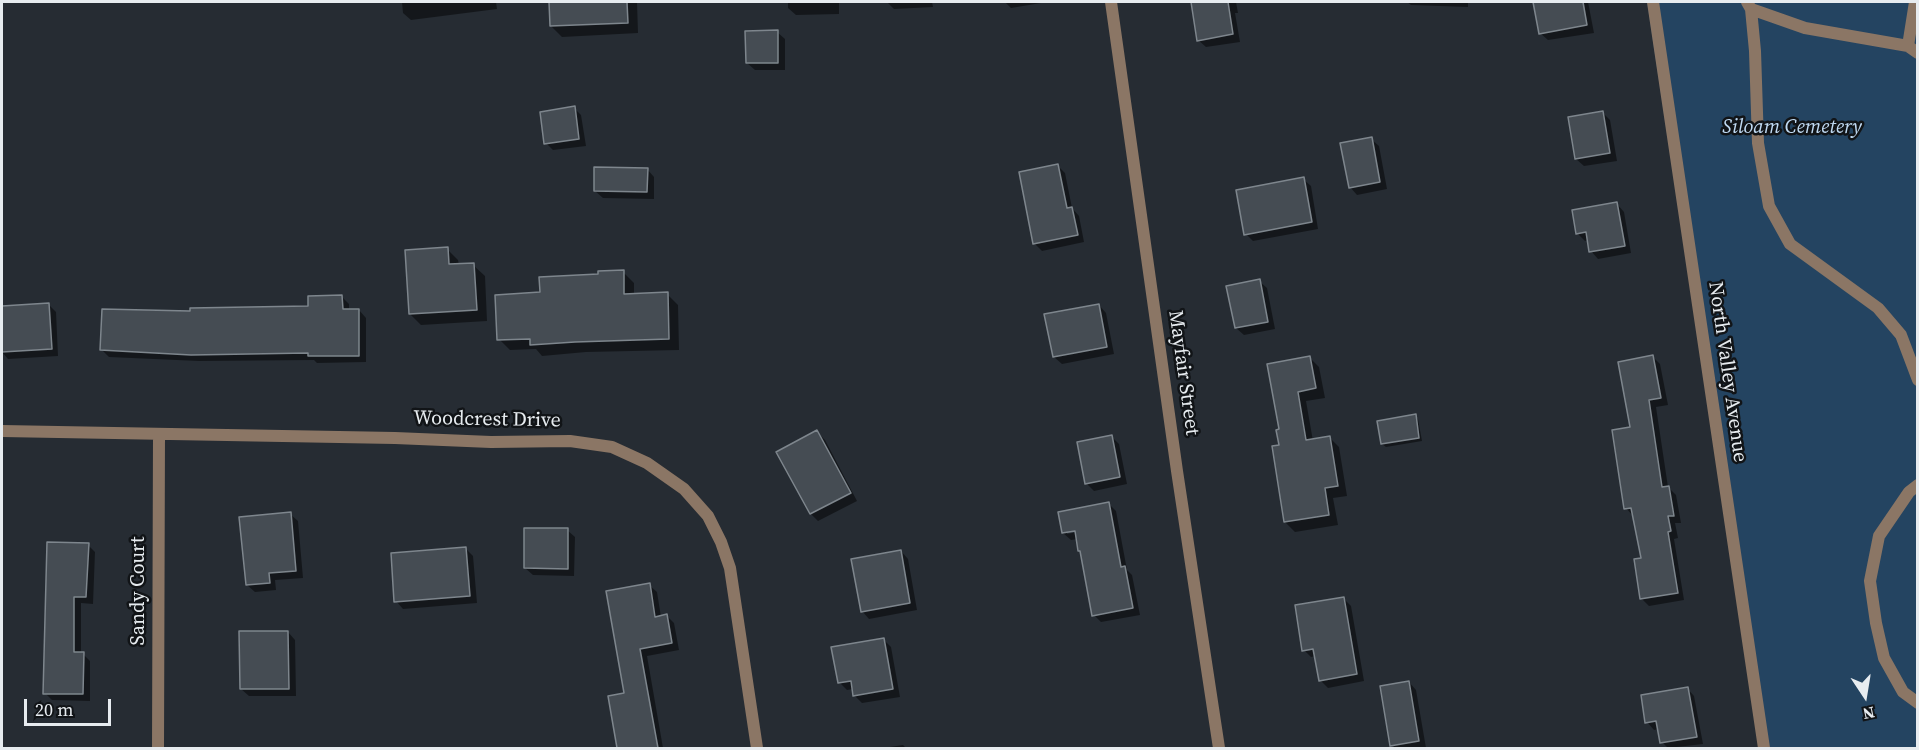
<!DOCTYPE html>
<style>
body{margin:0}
#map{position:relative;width:1919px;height:750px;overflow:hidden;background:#262c33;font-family:"Source Serif 4",serif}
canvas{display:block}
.frame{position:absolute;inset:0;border:3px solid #e7ecf0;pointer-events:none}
.north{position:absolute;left:1835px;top:666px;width:60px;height:60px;-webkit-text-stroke:4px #111417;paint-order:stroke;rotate:168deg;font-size:16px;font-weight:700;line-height:24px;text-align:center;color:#e7ecf0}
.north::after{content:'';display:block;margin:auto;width:21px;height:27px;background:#e7ecf0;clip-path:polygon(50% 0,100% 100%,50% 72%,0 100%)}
.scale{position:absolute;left:24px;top:699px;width:87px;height:27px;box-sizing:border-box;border:3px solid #e7ecf0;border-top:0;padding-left:8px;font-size:18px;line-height:21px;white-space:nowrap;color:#e7ecf0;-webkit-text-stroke:4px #111417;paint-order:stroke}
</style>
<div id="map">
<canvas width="1919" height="750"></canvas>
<div class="frame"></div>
<div class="north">N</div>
<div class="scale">20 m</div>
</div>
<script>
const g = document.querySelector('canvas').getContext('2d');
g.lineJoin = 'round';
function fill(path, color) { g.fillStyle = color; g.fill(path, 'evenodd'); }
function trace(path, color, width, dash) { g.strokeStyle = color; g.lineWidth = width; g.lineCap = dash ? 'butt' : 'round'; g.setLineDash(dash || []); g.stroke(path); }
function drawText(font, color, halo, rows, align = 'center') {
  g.font = font + ' "Source Serif 4",serif'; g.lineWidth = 5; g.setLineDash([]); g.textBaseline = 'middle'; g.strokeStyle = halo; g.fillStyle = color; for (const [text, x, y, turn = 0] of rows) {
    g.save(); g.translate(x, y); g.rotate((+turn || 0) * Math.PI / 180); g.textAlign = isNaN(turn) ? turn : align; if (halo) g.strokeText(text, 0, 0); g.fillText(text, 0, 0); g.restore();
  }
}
const green = new Path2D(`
 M 1647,2 L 1917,2 L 1917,748 L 1760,748 Z`);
const shadow = new Path2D(`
 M 402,2 L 496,2 L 497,9 L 411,20 L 403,13 Z
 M 550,2 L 637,2 L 638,33 L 562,37 L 551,26 Z
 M 788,2 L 839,2 L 839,14 L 796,15 L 788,8 Z
 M 887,2 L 932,2 L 933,7 L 894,9 Z
 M 1005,2 L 1047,2 L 1011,8 Z
 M 1192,2 L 1236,2 L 1238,13 L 1235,13 L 1240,42 L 1206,47 L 1198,40 Z
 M 1407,2 L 1468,2 L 1468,7 L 1411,5 Z
 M 1535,2 L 1588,2 L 1594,33 L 1548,40 L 1540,33 Z
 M 777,32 L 785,39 L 785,70 L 755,70 L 747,63 Z
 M 574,108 L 581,115 L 586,146 L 553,150 L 546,143 Z
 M 1603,113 L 1610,120 L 1617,161 L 1584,166 L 1576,159 Z
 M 1371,139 L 1379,146 L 1387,189 L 1357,195 L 1350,187 Z
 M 1058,166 L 1065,173 L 1072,208 L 1079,216 L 1084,242 L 1042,251 L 1034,243 Z
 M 647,169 L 654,177 L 654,199 L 603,198 L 595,191 Z
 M 1303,179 L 1311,186 L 1318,229 L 1253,241 L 1246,234 Z
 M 1617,204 L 1624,212 L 1631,253 L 1598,259 L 1591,251 L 1589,240 L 1585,241 L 1577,233 Z
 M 447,249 L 458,260 L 459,265 L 473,265 L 485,276 L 487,321 L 421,325 L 410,314 Z
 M 623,272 L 634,283 L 634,295 L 667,294 L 678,305 L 679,350 L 586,352 L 542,356 L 536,349 L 510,350 L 499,339 L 541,294 L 600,275 Z
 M 1259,281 L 1267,288 L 1275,329 L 1244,335 L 1236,328 Z
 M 342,297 L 349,304 L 349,311 L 359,310 L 366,318 L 366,362 L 317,363 L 314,360 L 199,361 L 109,357 L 102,350 L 310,308 Z
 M 48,304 L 56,312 L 58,356 L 8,359 L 2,352 L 2,307 Z
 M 1099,305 L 1106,313 L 1114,354 L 1062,364 L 1054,357 Z
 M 1309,357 L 1319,367 L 1325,398 L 1306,401 L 1313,441 L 1330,438 L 1339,447 L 1347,496 L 1333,498 L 1338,525 L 1295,532 L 1285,522 L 1281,431 Z
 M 1653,357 L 1660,364 L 1668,405 L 1656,407 L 1668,487 L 1676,495 L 1681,523 L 1675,523 L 1678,538 L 1674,539 L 1684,600 L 1649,606 L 1642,599 L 1642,560 L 1633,516 L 1626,508 L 1631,428 Z
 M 1415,416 L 1418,419 L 1422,441 L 1386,447 L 1382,444 Z
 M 817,432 L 825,440 L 857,501 L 818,521 L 811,514 Z
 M 1112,437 L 1119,444 L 1127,484 L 1094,491 L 1086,483 Z
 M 1109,504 L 1116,511 L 1127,570 L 1132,575 L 1140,615 L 1101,622 L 1094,615 L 1078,539 L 1071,540 L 1063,533 ZM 1082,528 L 1083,531 L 1067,534 L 1067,531 Z
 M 290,514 L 298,521 L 303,578 L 275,580 L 276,590 L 255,592 L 247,585 Z
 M 567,530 L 575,537 L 574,576 L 533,575 L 525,568 Z
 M 88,545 L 95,552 L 93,604 L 81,603 L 81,654 L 83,654 L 90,661 L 90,701 L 52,700 L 45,693 Z
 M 465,548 L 473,556 L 477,603 L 403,609 L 396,601 Z
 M 901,551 L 908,559 L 917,610 L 869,619 L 862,611 Z
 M 649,585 L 657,592 L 661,617 L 667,616 L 674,623 L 679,650 L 647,656 L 663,748 L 618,748 L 609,697 L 626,694 Z
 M 1343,598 L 1351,606 L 1364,681 L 1328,688 L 1320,680 L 1316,656 L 1311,657 L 1304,650 Z
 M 288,632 L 295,640 L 296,696 L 249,696 L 241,689 Z
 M 884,640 L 891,647 L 900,697 L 862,703 L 855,696 L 853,689 L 847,690 L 839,682 Z
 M 1409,682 L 1416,690 L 1426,748 L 1395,748 L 1392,745 Z
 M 1687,688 L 1694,696 L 1703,744 L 1668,748 L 1662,742 L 1659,729 L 1654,730 L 1647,722 Z
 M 903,745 L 906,748 L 883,748 Z`);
const building = new Path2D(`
 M 549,2 L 627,2 L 628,23 L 550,26 Z
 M 1191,2 L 1228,2 L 1233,34 L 1197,41 Z
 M 1533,2 L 1583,2 L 1587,25 L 1539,34 Z
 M 778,30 L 778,63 L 746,63 L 745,31 Z
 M 575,106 L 579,139 L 544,144 L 540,112 Z
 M 1603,111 L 1610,153 L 1575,159 L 1568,117 Z
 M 1372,137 L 1380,182 L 1349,188 L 1340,143 Z
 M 1058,164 L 1067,208 L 1072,207 L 1078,235 L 1033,244 L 1019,172 Z
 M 594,167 L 648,168 L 647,192 L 594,191 Z
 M 1304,177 L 1312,222 L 1244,235 L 1236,190 Z
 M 1617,202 L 1625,246 L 1589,252 L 1586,232 L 1576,234 L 1572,210 Z
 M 448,247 L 449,264 L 474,263 L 477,310 L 409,314 L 405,250 Z
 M 624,270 L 624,294 L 668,292 L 669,339 L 575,342 L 530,345 L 530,339 L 497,340 L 495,295 L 540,292 L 539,277 L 598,274 L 598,271 Z
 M 1260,279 L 1268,322 L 1235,328 L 1226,286 Z
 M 342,295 L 343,309 L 359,309 L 359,356 L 308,356 L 308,353 L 191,355 L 100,350 L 102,309 L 190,311 L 190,308 L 308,306 L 308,296 Z
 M 49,303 L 52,349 L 2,352 L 2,306 Z
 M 1099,304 L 1107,347 L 1053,357 L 1044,314 Z
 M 1653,355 L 1661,398 L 1649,400 L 1662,487 L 1669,486 L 1674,516 L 1668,516 L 1671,531 L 1668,532 L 1678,593 L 1640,599 L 1634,559 L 1641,558 L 1631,508 L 1624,509 L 1612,430 L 1630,427 L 1618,362 Z
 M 1310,356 L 1316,388 L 1298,392 L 1306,440 L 1330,436 L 1338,486 L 1325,488 L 1329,515 L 1284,522 L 1272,446 L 1279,445 L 1276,430 L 1279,429 L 1267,364 Z
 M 1416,414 L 1419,438 L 1381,444 L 1377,421 Z
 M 817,430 L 851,493 L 810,514 L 776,452 Z
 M 1112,435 L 1120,477 L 1085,484 L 1077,442 Z
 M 1109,502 L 1121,567 L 1125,566 L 1133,608 L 1092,616 L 1080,551 L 1078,551 L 1075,531 L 1062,533 L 1058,512 Z
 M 291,512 L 296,571 L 269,573 L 270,583 L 246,585 L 239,517 Z
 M 524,528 L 568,528 L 568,569 L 524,568 Z
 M 47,542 L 89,543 L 86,597 L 74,597 L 74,652 L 84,652 L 83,694 L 43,694 Z
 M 466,547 L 470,596 L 394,602 L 391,553 Z
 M 901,550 L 910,603 L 861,612 L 851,559 Z
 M 650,583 L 655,617 L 667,614 L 672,643 L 640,649 L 658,748 L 617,748 L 608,696 L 624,693 L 606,591 Z
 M 1344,597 L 1357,674 L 1319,681 L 1313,649 L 1302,651 L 1295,605 Z
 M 239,631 L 288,631 L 289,689 L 240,689 Z
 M 884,638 L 893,689 L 853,696 L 851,681 L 838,683 L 831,647 Z
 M 1409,681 L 1419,741 L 1390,746 L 1380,686 Z
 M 1688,687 L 1697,737 L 1660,743 L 1656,721 L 1645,723 L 1641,695 Z`);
const lane = new Path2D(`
 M 1747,2 L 1751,9 L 1755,51 L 1758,143 L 1769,206 L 1790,244 L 1878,308 L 1901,335 L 1918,380
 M 1751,9 L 1805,28 L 1908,46 L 1918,53
 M 1908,46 L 1915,2
 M 1918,485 L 1909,492 L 1879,536 L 1870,581 L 1876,623 L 1884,658 L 1903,692 L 1918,703`);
const street = new Path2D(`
 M 1111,2 L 1177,471 L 1219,748
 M 1653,2 L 1764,748
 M 2,431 L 395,438 L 491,442 L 570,441 L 612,447 L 647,463 L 684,489 L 708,516 L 721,542 L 730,568 L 757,748
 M 158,748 L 159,434`);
const parkNames = [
 ["Siloam Cemetery",1792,128]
];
const streetNames = [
 ["North Valley Avenue",1727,372,82],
 ["Mayfair Street",1183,373,82],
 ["Woodcrest Drive",487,420,1],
 ["Sandy Court",139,591,-90]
];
fill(green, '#244461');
fill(shadow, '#0007');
fill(building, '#454c53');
trace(building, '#7e868d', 1.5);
trace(lane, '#8b7665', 12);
trace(street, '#8b7665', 12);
drawText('italic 20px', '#c0daf3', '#111417', parkNames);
drawText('20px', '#e7ecf0', '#111417', streetNames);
</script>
